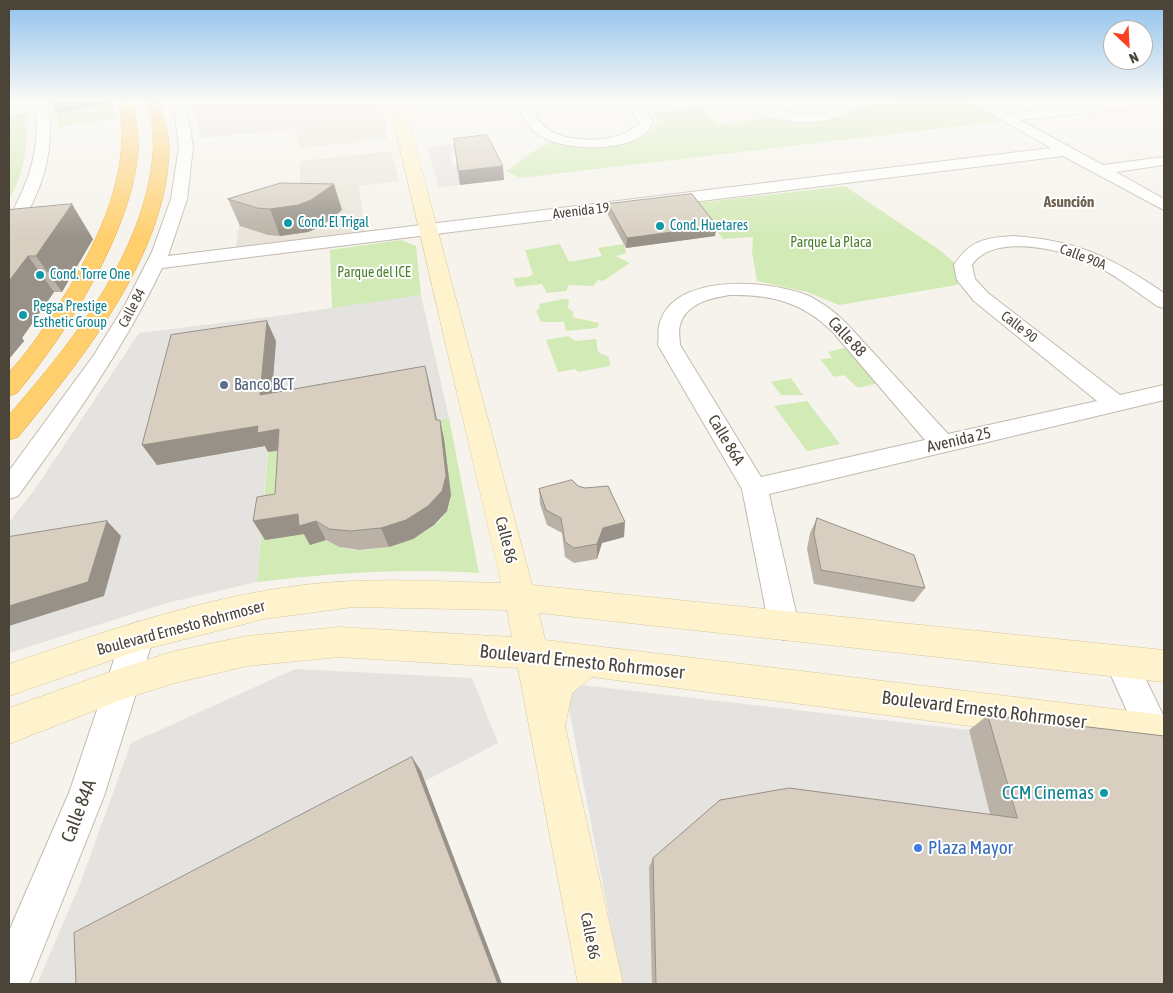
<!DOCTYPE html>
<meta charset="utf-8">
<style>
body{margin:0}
#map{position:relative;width:1173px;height:993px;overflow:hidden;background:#f6f3ec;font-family:"Asap Condensed",sans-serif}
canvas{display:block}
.frame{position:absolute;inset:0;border:10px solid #4b4439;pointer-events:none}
.north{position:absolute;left:1103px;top:20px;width:50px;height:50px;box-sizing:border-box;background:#fff;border:1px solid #b7b4b0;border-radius:50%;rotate:155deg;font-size:14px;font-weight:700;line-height:20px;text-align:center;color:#4b4439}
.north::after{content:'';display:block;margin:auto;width:18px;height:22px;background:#fc3f1d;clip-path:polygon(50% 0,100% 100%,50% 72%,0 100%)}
</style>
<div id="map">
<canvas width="1173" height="993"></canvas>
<div class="frame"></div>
<div class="north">N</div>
</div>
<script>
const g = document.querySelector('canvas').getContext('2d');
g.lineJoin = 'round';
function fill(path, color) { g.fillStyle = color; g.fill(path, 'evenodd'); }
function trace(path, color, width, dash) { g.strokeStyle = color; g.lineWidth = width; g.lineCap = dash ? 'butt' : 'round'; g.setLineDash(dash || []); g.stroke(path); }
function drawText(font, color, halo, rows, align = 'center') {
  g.font = font + ' "Asap Condensed",sans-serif'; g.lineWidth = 4; g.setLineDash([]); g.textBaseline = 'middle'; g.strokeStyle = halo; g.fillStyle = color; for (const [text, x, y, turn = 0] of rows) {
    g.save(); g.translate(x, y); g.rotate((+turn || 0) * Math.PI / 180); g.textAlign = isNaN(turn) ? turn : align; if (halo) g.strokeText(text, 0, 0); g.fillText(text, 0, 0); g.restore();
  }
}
const residential = new Path2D(`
 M 190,100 L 293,100 L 290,101 L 292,112 L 197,121 Z
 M 384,113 L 388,139 L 299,148 L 295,122 Z
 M 391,151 L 399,181 L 359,186 L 365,233 L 236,249 L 242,200 L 300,193 L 300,161 Z`);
const green = new Path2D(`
 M 915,100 L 967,100 L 1004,121 L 520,178 L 506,171 C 517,164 544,142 555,141 C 587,137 635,157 657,124 L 657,118 L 652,112 L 699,106 L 718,124 L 777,117 L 831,119 L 860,107 Z
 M 112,105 L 115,118 L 58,127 L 57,114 Z
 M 28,112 C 27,142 26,173 9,199 L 9,115 Z
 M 845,186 L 941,251 L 960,268 L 957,285 L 839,305 L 807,292 L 757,281 L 752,252 L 753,237 L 723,239 L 696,203 Z
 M 401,240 L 416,246 L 421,295 L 332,309 L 330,250 Z
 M 560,244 L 569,262 L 602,256 L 598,248 L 624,244 L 626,253 L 616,256 L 630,263 L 603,281 L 598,280 L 593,286 L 569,285 L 566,291 L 547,293 L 542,284 L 516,287 L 513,278 L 528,277 L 533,274 L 525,250 Z
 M 563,299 L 569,299 L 568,308 L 574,313 L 572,317 L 599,323 L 597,328 L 566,331 L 564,322 L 541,322 L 536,311 L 540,308 L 539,304 Z
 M 568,336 L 575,341 L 596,339 L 598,352 L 609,357 L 610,366 L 578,372 L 576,369 L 558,372 L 546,340 Z
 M 845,348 L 878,383 L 858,388 L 844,375 L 834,377 L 820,359 L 832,358 L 828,352 Z
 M 791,378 L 803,395 L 781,395 L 771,382 Z
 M 807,401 L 840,444 L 807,451 L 774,406 Z
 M 449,418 L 479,573 C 404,568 331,573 257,582 L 268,452 ZM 451,495 C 450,500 450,506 447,510 C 432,540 369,557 339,547 C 335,546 330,542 326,540 L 310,545 L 308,533 Z`);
const parking = new Path2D(`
 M 293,100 L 381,100 L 384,113 L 295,122 L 296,129 L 200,138 L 197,121 L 292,112 L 289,101 Z
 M 483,141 L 469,150 L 450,154 L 452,166 L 462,165 L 460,185 L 439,187 L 427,147 Z
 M 421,295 L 449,418 L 437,420 L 430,386 L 157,465 L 268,446 L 257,582 L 167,603 L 9,653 L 9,522 L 35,489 L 139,333 L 277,316 Z
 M 295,669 L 472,678 L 498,743 L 425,781 L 420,771 L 103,939 L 106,984 L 37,984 L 80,884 L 131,743 Z
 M 564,683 L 969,730 L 994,829 L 652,984 L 622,984 Z`);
const street = new Path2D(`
 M 35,100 L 47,100 C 57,147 42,194 15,233 L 9,234 C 8,215 17,205 24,187 C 34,164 39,136 36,111 L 9,116 L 9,108 L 35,104 Z
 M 173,100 L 185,100 L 193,147 L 187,199 L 168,256 L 1051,148 L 967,100 L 983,100 L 1008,114 L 1135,100 L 1164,100 L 1164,105 L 1020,120 L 1103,165 L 1164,157 L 1164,165 L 1116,172 L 1164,199 L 1164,210 L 1063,156 L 162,268 C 123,350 71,423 18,496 L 9,499 L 9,471 L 94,355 L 125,305 L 152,252 L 171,199 L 179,147 Z
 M 516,100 L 528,100 C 533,109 537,121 545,127 C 567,145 622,144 640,122 L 624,100 L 637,100 L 654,122 C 651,126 648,131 644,134 C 621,153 559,151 536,133 C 526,126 521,111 516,100 Z
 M 741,100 C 745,100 752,99 757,100 C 762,102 768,107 774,109 C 790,114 840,119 847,100 L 861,102 C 840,131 763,127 741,100 Z
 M 1013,236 C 1077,240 1113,258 1164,293 L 1164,308 L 1157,306 C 1134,290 1112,272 1086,261 C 1057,248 992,234 972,265 L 975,279 L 988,293 L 1120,395 L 1164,385 L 1164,400 L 769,494 L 799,626 L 795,636 L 784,640 L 773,636 L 769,626 L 742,489 L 658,345 C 659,339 658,332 659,326 C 671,271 771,280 809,296 C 823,303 835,312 846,323 L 948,434 L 1097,401 L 974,301 L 957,280 L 954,265 C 970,240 985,238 1013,236 ZM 730,295 C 770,294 802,302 832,331 L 925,440 L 761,477 L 680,345 C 680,339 678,331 680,325 C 686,303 711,298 730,295 Z
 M 138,622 L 149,626 L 154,636 L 104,796 L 29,984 L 9,984 L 9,931 L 69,793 L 122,636 L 127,626 Z
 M 1121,647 L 1132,651 L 1164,717 L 1164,773 L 1152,767 L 1105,662 L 1110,651 Z`);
const secondary = new Path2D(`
 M 389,100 L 403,100 L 532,585 L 1164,650 L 1164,682 L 539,613 L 545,640 L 1164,715 L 1164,751 L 592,677 L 572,693 L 565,726 L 623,984 L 578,984 L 518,668 L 339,657 L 247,666 L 175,683 L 121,700 L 9,744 L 9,708 L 121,668 L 175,651 L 247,636 L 339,627 L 512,637 L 507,610 L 353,607 L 264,619 L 138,651 L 9,696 L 9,664 C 118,627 238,585 354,581 C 403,579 452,582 501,583 Z`);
const highway = new Path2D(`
 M 118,100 L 132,100 C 136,118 139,135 138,153 C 130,234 68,331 17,393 L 9,396 C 9,389 7,378 9,373 C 11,369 16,365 19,361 C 29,349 38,337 46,324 C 88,261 136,179 118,100 Z
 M 144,100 L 158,100 C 164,117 169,135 169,152 C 165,257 82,359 18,437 L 9,440 L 9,415 C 72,342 145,253 153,153 C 155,135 150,117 144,100 Z`);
const wall = new Path2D(`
 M 228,199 L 342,210 L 320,227 L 308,232 L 280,236 L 268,235 L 240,226 Z
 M 608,204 L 715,236 L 626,248 L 608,215 Z
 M 9,210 L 93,239 L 62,292 L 54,292 L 22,338 L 24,341 L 9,359 Z
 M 276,341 L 272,393 L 430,386 L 437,420 L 440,420 L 444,439 L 451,495 L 447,511 L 434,525 L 413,539 L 389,547 L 359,550 L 339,547 L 326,540 L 310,545 L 304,534 L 265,540 L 275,494 L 278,451 L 268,452 L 265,446 L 157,465 Z
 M 578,486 L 585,488 L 624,537 L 602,543 L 597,559 L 574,563 L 565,557 L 562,533 L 547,525 L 540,504 L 539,489 Z
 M 817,518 L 925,588 L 914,602 L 814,584 L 807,549 L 810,533 Z
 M 988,715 L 1164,984 L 652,984 L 649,867 L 653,858 L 990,814 L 969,730 Z`);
const shadedWall = new Path2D(`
 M 78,100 L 108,100 L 109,105 L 57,113 L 52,104 Z
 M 503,166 L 504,180 L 460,185 L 458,171 Z
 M 334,184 L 342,210 L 320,227 L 308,232 L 280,236 L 270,209 Z
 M 72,204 L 93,239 L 62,292 L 36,256 Z
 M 717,226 L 715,236 L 626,248 L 627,238 Z
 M 28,256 L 54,292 L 22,338 L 24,341 L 9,359 L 9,281 Z
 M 267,321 L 276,341 L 270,415 L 260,395 Z
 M 425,366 L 430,386 L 441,440 L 436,420 Z
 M 440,420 L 444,439 L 451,495 L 447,511 L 434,525 L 413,539 L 389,547 L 381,528 Z
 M 258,426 L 279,429 L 289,448 L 268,452 L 265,446 L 157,465 L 142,445 Z
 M 298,514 L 316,521 L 326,540 L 310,545 L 304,534 L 265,540 L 253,521 Z
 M 107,521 L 121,536 L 104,596 L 9,626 L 9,606 Z
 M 625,522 L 624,537 L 602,543 L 597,559 L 597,544 L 603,528 Z
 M 412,757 L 421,771 L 502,984 L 498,984 Z`);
const building = new Path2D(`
 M 51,100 L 78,100 L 52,104 Z
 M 487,135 L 503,166 L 458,171 L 454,139 Z
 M 281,183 L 334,184 L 311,200 L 298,205 L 270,209 L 257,208 L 228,199 Z
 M 692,194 L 717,226 L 627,238 L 608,204 Z
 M 72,204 L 36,256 L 28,256 L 9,281 L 9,210 Z
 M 267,321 L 260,395 L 425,366 L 436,420 L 440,420 L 446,476 L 442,491 L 428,506 L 406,520 L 381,528 L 350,531 L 329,529 L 316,521 L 299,526 L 298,514 L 253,521 L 257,497 L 275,494 L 279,429 L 257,433 L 258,426 L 142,445 L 171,335 Z
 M 572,480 L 578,486 L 585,488 L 608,486 L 625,522 L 603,528 L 597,544 L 574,548 L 565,542 L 561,518 L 546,510 L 539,489 Z
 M 817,518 L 914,555 L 925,588 L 821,570 L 814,534 Z
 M 107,521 L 88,582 L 9,606 L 9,537 Z
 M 988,715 L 1164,736 L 1164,984 L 656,984 L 653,858 L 720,800 L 789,788 L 1017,818 Z
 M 412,757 L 498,984 L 76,984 L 74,933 Z`);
const markers = [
 [288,223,5,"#0f9aa8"],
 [660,226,5,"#0f9aa8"],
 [40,275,5,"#0f9aa8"],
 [23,315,5,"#0f9aa8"],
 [224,385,5,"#5c6f8a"],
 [1104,793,5,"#0f9aa8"],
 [918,848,5,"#3f7fe0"]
];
const farStreetnames = [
 ["Avenida 19",581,211,-7],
 ["Calle 90A",1083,257,21],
 ["Calle 84",132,308,-62],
 ["Calle 90",1019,327,38]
];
const farCulturenames = [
 ["Cond. El Trigal",298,223],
 ["Cond. Huetares",670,226],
 ["Cond. Torre One",50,275],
 ["Pegsa Prestige",33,307],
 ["Esthetic Group",33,323]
];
const farParknames = [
 ["Parque La Placa",831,243],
 ["Parque del ICE",374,273]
];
const farNeighbourhoodnames = [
 ["Asunción",1069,202]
];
const streetNames = [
 ["Calle 88",847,337,47],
 ["Calle 86A",726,440,59],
 ["Avenida 25",959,440,-13],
 ["Calle 86",506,540,76],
 ["Boulevard Ernesto Rohrmoser",181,628,-15],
 ["Calle 86",590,936,79]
];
const serviceNames = [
 ["Banco BCT",234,385]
];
const nearStreetnames = [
 ["Boulevard Ernesto Rohrmoser",582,662,6],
 ["Boulevard Ernesto Rohrmoser",984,710,7],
 ["Calle 84A",79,811,-69]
];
const nearCulturenames = [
 ["CCM Cinemas",1094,793]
];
const nearShopnames = [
 ["Plaza Mayor",928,848]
];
fill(residential, '#eae5da');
fill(green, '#d2eab5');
fill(parking, '#e5e3e0');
trace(street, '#c2bbae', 2);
trace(secondary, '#d6c79b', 1);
trace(highway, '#e0a43c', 1);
fill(street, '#fff');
fill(secondary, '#fff3cd');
fill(highway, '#ffcf6e');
fill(wall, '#bab2a6');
fill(shadedWall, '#979187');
fill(building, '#d8cfc1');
trace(building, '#979187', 1);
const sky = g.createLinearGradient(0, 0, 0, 239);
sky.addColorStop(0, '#8fc1ec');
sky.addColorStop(0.42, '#fbfaf6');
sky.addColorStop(1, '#fbfaf600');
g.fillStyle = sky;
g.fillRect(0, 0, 1173, 239);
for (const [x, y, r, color] of markers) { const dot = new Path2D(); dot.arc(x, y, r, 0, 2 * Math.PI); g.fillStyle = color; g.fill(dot); trace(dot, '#fff', 2); }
drawText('14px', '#4b4439', '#fff', farStreetnames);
drawText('14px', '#0d838f', '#fff', farCulturenames, 'left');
drawText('14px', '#4a7f2a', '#fff', farParknames);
drawText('bold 15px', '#6e6250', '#fff', farNeighbourhoodnames);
drawText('16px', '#4b4439', '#fff', streetNames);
drawText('16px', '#4e5e75', '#fff', serviceNames, 'left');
drawText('19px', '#4b4439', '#fff', nearStreetnames);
drawText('19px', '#0d838f', '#fff', nearCulturenames, 'right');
drawText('19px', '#366cbe', '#fff', nearShopnames, 'left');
</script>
